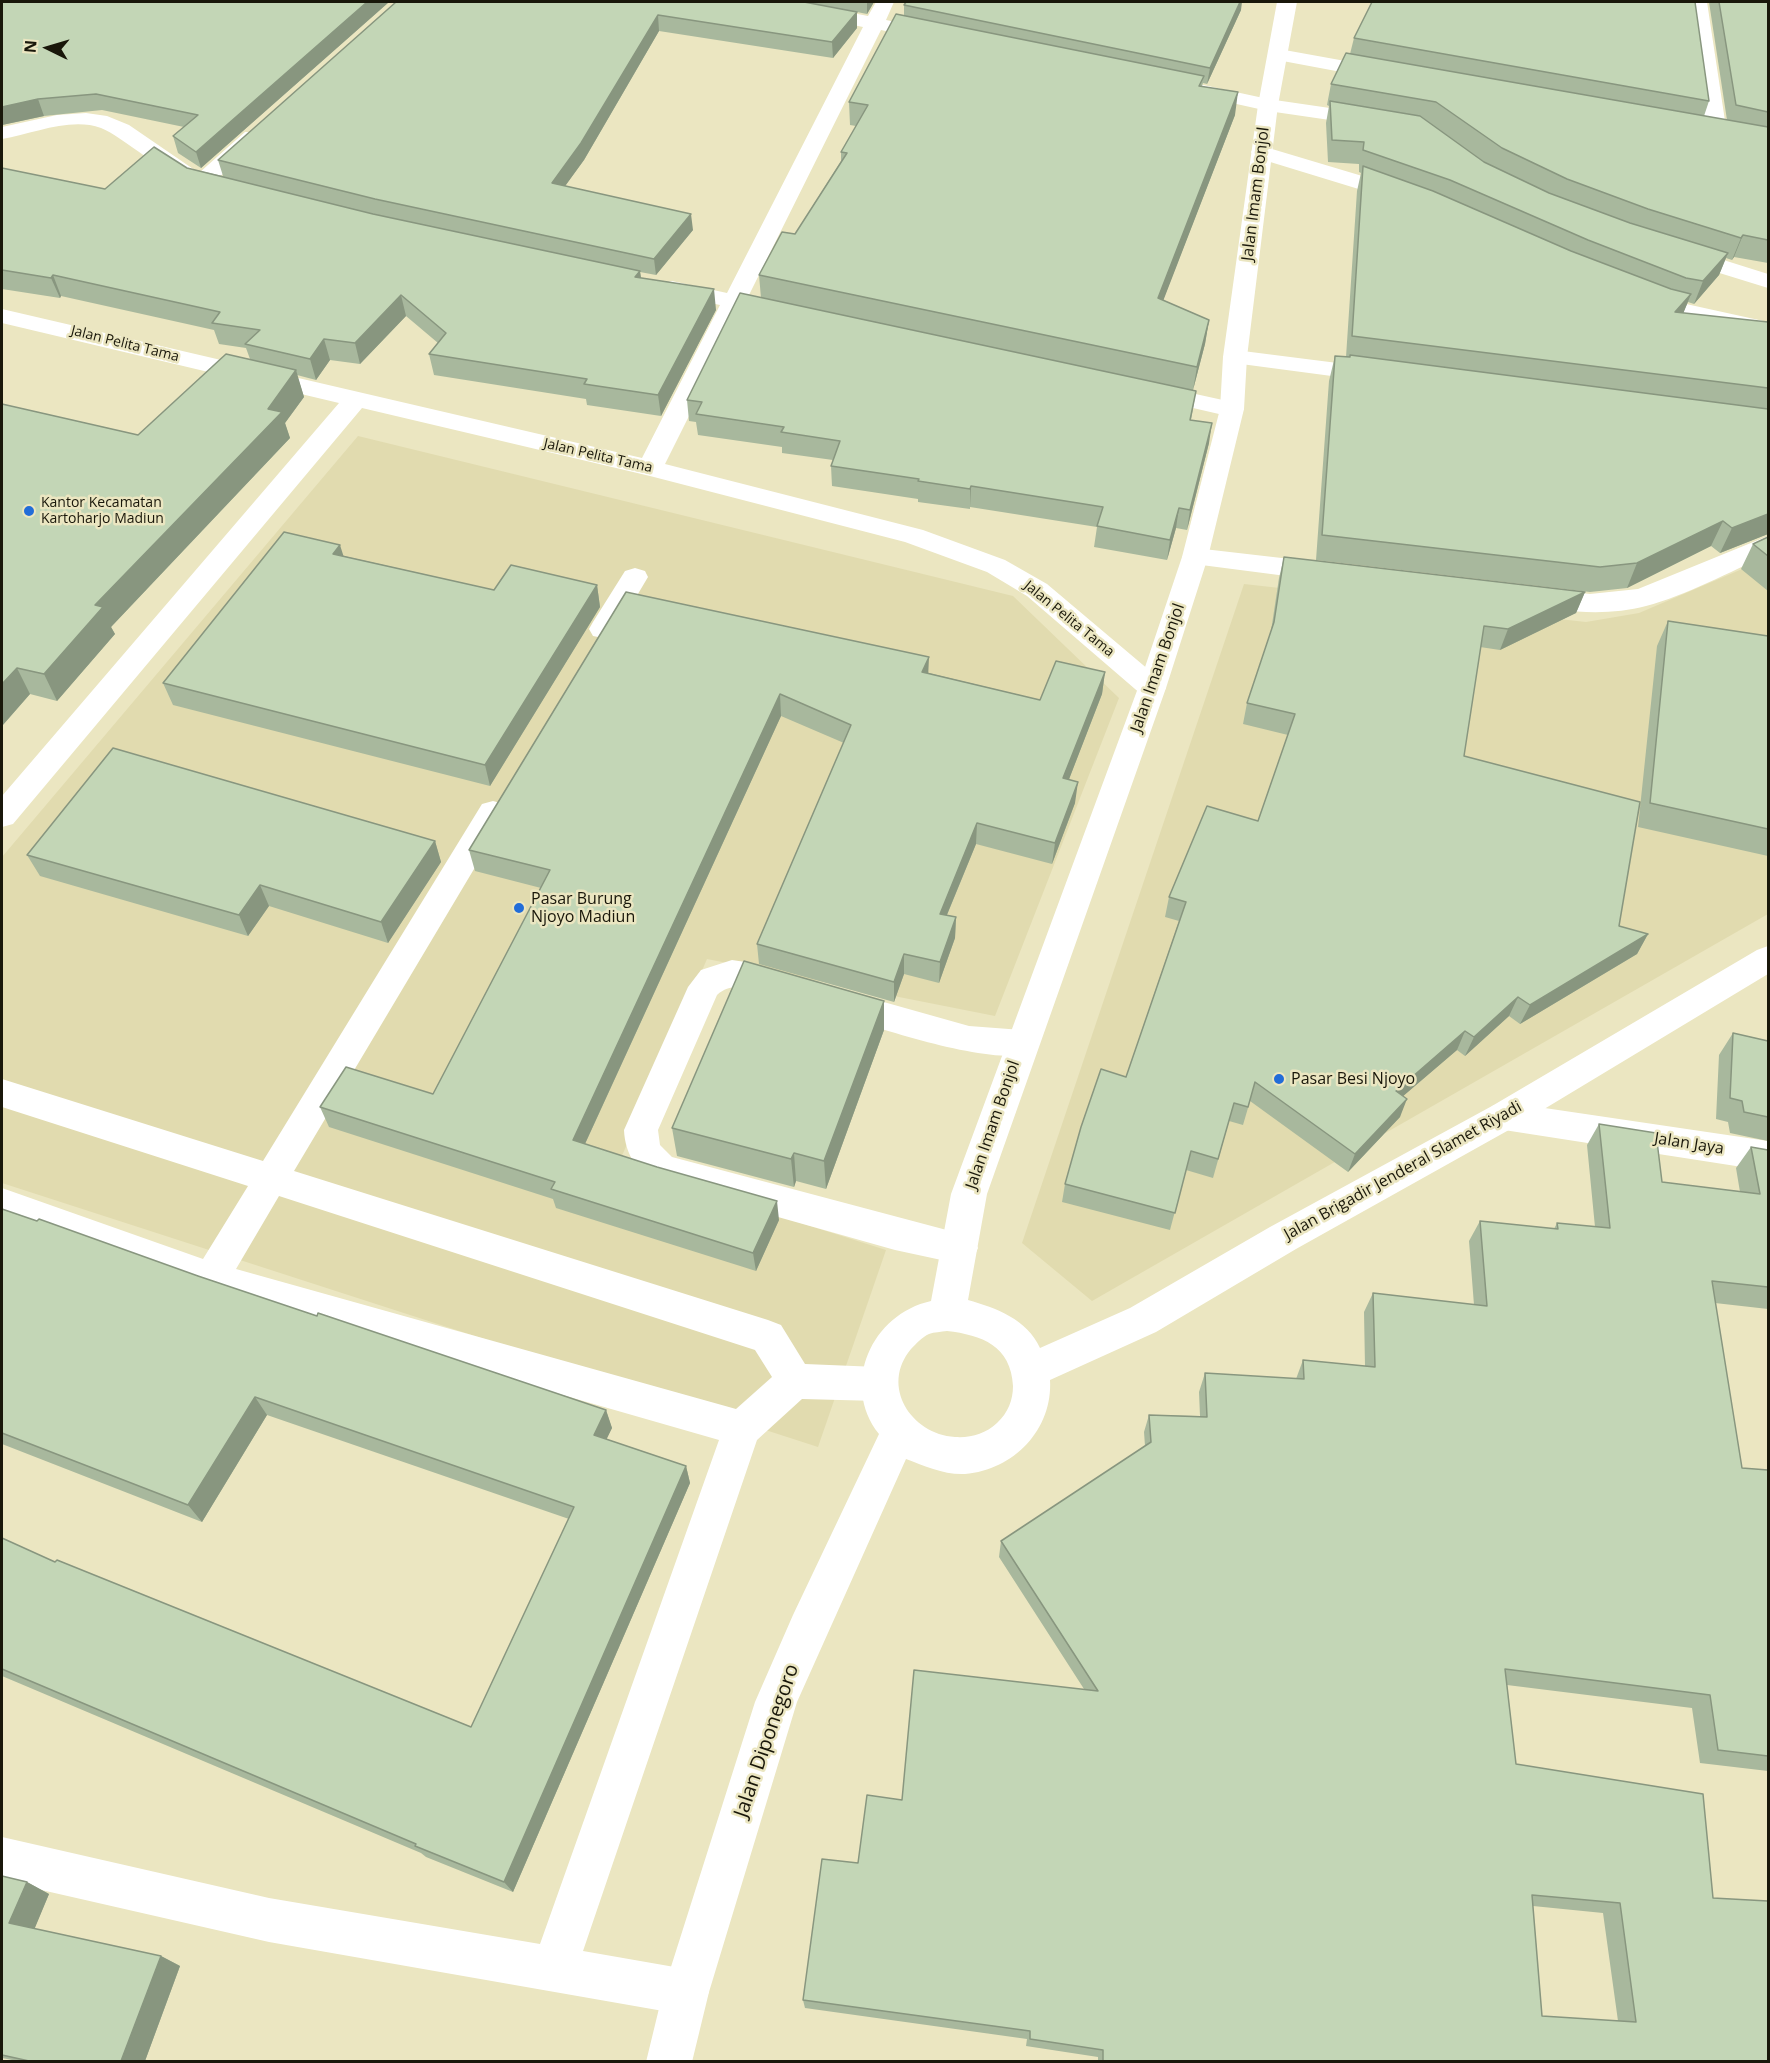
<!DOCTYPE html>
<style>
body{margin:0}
#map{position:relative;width:1770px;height:2063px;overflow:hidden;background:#ebe6c1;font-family:"Open Sans",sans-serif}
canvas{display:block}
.frame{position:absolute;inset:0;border:3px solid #19170a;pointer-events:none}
.north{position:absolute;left:18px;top:18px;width:60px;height:60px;-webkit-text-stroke:4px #ebe6c1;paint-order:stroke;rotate:275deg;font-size:16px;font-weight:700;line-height:24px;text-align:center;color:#19170a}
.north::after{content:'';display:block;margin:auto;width:21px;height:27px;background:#19170a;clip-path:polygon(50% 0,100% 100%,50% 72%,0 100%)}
</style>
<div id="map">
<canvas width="1770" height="2063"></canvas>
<div class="frame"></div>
<div class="north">N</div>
</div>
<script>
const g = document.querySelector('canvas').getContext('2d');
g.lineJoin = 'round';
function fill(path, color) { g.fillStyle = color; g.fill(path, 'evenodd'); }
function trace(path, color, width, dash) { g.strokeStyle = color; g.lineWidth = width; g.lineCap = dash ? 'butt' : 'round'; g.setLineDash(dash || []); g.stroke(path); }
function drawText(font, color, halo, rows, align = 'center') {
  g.font = font + ' "Open Sans",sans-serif'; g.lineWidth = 5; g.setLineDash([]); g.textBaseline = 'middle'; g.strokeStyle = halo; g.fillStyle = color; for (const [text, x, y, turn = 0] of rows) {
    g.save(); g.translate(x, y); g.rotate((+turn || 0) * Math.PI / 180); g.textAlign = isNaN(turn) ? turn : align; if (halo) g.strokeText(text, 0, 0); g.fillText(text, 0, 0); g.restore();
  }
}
const built = new Path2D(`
 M 358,436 L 1013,596 L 1119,698 L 995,1016 L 707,959 L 618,1165 L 886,1250 L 818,1447 L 2,1183 L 2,857 Z
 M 1768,558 L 1768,914 L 1092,1301 L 1022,1243 L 1244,584 L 1586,622 L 1639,613 Z`);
const minor = new Path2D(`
 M 760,2 L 795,2 L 868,16 L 876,2 L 894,2 L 886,20 L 939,31 L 942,35 L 939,39 L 932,41 L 881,30 L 748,297 L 788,306 L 792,311 L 788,316 L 780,318 L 742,310 L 665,464 L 923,530 L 1005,560 L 1047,584 L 1162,681 L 1166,688 L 1162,695 L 1152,698 L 1142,695 L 1027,596 L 987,572 L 905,542 L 650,476 L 362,408 L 13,824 L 2,827 L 2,796 L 339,403 L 2,323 L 2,309 L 642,458 L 720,305 L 664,293 L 660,288 L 664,283 L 672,281 L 727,293 L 863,27 L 769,8 L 762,6 Z
 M 1688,2 L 1707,2 L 1727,134 L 1723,138 L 1709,138 L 1705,134 Z
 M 1279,49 L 1384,68 L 1391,70 L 1394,74 L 1391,78 L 1384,80 L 1272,59 L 1269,55 L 1272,51 Z
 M 1194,83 L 1268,99 L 1371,114 L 1378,116 L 1381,120 L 1378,124 L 1371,126 L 1268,111 L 1187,93 L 1184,89 L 1187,85 Z
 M 86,113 L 107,116 L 129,125 L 199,173 L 245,132 L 259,132 L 263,136 L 210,186 L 194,186 L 191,181 L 193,178 C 173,183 124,137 101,128 C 70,117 33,134 2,139 L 2,127 L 57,115 Z
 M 1262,146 L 1409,190 L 1412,195 L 1409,200 L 1401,202 L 1254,157 L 1251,152 L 1254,147 Z
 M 1679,246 L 1768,274 L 1768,288 L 1671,258 L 1668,253 L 1671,248 Z
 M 1642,289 L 1677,302 L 1768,322 L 1768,336 C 1744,332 1642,313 1630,296 L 1634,291 Z
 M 1235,350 L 1377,368 L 1386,370 L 1389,375 L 1386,380 L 1377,382 L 1226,362 L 1223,357 L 1226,352 Z
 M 1150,384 L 1241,404 L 1244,409 L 1241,414 L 1232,417 L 1141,396 L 1138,391 L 1141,386 Z
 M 1768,536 L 1768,555 C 1731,571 1685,596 1646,606 C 1609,616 1563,613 1527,603 L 1523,597 L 1527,591 L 1537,588 L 1590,594 L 1638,589 Z
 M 1195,548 L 1325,563 L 1335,566 L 1338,572 L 1335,578 L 1325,581 L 1186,563 L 1182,557 L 1186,551 Z
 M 635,568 L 645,571 L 648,577 L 613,636 L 603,638 L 593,636 L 589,629 L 593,622 L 625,571 Z
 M 493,801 L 504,804 L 508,812 L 294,1171 L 768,1320 L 781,1325 L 805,1364 L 878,1367 L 891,1372 L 897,1384 L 891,1396 L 878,1401 L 802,1399 L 757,1440 L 583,1951 L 686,1969 L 702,1976 L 709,1992 L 702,2008 L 686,2015 L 269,1942 L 2,1881 L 2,1837 L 269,1898 L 540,1944 L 719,1440 L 211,1294 L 2,1218 L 2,1188 L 203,1259 L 248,1186 L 2,1107 L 2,1079 L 263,1161 L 482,804 ZM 279,1196 L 755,1350 L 772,1377 L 736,1409 L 236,1269 Z
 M 732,960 L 752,963 L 794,978 L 799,987 L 794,996 C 767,1005 742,973 717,995 L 658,1130 L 660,1145 L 672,1157 L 973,1237 L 978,1248 L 973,1259 L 960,1264 L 895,1250 L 661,1184 C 638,1176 625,1154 624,1130 L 688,987 L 701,970 Z
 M 841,990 L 969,1026 L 1022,1030 L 1034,1033 L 1039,1043 L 1034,1053 C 991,1067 875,1027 829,1012 L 825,1003 L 829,994 Z
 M 1504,1102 L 1768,1141 L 1768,1171 L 1504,1130 L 1492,1126 L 1487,1116 L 1492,1106 Z`);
const major = new Path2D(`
 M 1277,2 L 1297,2 L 1278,105 L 1247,357 L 1244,409 L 1208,557 L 1166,688 L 987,1194 L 968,1300 C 996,1308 1027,1319 1040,1348 L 1130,1308 L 1270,1227 L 1492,1106 L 1757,950 L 1768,946 L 1768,974 L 1516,1126 L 1296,1249 L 1156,1332 L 1050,1380 C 1053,1429 1014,1470 965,1474 C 944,1475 925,1466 906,1459 L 797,1702 L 709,1992 L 692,2062 L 646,2062 L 663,1992 L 755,1702 L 793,1615 L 879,1434 C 840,1384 872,1314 931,1301 L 951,1194 L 1138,688 L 1182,557 L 1220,409 L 1223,357 L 1258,105 ZM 947,1331 C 982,1335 1011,1346 1013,1386 C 1013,1400 1008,1413 997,1423 C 985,1434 971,1438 955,1437 C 911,1434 880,1386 911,1349 C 916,1344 922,1337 929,1334 C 934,1332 941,1332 947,1331 Z`);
const wall = new Path2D(`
 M 2,2 L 389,2 L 201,168 L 178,153 L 173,136 L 184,127 L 102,110 L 44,116 L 2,125 Z
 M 396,2 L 874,2 L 867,14 L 857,12 L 857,28 L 833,58 L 659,31 L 584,160 L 565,186 L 693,230 L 656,275 L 640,272 L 641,278 L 716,310 L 661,416 L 587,405 L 586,399 L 434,375 L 429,354 L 438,343 L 406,316 L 360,364 L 330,360 L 316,380 L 297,375 L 304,397 L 285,423 L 290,438 L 111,627 L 115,634 L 57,701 L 30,694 L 2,726 L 2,404 L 138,435 L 250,359 L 246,348 L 219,344 L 214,330 L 61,296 L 60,298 L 2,289 L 2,168 L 105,189 L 187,168 L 223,176 L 218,160 Z
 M 1709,2 L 1768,2 L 1768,263 L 1734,257 L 1732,260 L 1726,258 L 1719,275 L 1694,304 L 1688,302 L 1683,313 L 1768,322 L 1768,534 L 1720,553 L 1711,546 L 1627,588 L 1590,592 L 1316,560 L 1329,381 L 1335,356 L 1346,357 L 1357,191 L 1361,173 L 1359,172 L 1359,164 L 1328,162 L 1326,123 L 1329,106 L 1327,105 L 1331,84 L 1350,54 L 1354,38 L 1709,101 L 1704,116 L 1727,120 ZM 1457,142 L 1487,164 L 1484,162 Z
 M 904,5 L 1241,10 L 1207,84 L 1203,83 L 1202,86 L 1235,115 L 1163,300 L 1209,320 L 1205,344 L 1193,390 L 1196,391 L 1191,420 L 1209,443 L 1187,530 L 1176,528 L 1167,560 L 1094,547 L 1097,527 L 970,507 L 970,509 L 918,502 L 918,499 L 832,486 L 831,466 L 833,460 L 782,453 L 782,447 L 698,435 L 696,422 L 689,421 L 687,400 L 761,298 L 759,275 L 795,234 L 841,161 L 841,152 L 856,126 L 850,125 L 849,102 L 904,16 Z
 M 1768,537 L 1768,591 L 1741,569 L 1753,544 Z
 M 344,556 L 494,590 L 597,585 L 600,607 L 490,786 L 173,705 L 163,683 Z
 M 1284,557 L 1585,592 L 1576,613 L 1500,650 L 1480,647 L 1464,756 L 1619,926 L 1648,934 L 1637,954 L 1520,1024 L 1509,1016 L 1465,1056 L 1457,1050 L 1403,1096 L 1400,1117 L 1348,1172 L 1250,1101 L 1243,1125 L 1229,1121 L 1213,1178 L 1186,1170 L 1170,1230 L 1062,1202 L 1065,1184 L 1126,1077 L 1179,921 L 1165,917 L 1169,897 L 1258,821 L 1288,735 L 1243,724 L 1247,703 L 1271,631 L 1279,578 Z
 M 626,592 L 929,673 L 1040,700 L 1105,672 L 1102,694 L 1069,779 L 1075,803 L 1052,864 L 976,844 L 947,915 L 956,917 L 955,938 L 939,983 L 904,974 L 894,1002 L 759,964 L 757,944 L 844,743 L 781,716 L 585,1144 L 779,1220 L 756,1271 L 556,1208 L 553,1199 L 329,1127 L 320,1107 L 433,1094 L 541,888 L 475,871 L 469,850 Z
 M 1668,621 L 1768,636 L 1768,856 L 1638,827 L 1657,646 Z
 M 435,841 L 441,862 L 388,943 L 269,906 L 248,936 L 40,876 L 27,855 Z
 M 884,1001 L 884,1030 L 826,1189 L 796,1181 L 794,1187 L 677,1156 L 672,1128 Z
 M 1733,1033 L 1768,1041 L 1768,1141 L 1730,1133 L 1728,1122 L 1716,1119 L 1719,1055 Z
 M 1599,1124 L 1662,1182 L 1740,1192 L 1736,1168 L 1751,1147 L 1768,1150 L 1768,1309 L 1715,1303 L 1742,1468 L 1768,1470 L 1768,1771 L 1700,1763 L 1692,1708 L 1507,1685 L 1516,1764 L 1713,1898 L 1768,2061 L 1098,2061 L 1098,2057 L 1026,2046 L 1027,2039 L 805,2008 L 803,2000 L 858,1863 L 902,1800 L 1084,1689 L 999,1557 L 1001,1541 L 1145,1446 L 1144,1432 L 1149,1415 L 1200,1416 L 1199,1392 L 1205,1373 L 1296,1379 L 1303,1360 L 1365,1366 L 1364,1312 L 1373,1293 L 1474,1305 L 1469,1241 L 1480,1221 L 1554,1229 L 1557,1223 L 1595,1227 L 1587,1145 ZM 1533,1906 L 1603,1913 L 1618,2021 L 1542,2016 Z
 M 2,1209 L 198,1276 L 317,1316 L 606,1410 L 612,1428 L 606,1439 L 686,1466 L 690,1483 L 513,1892 L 426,1857 L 421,1853 L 2,1676 L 2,1538 L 55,1562 L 471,1727 L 569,1519 L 267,1415 L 202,1522 L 2,1444 Z
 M 2,1876 L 27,1882 L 49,1894 L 34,1929 L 161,1956 L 180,1966 L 145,2061 L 17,2061 L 2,2058 Z`);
const shadedWall = new Path2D(`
 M 367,2 L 389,2 L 201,168 L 196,152 Z
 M 867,2 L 874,2 L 867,14 Z
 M 1240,2 L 1242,2 L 1241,10 L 1207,84 L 1210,68 Z
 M 857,12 L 857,28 L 833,58 L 832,42 Z
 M 658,15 L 659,31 L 584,160 L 555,200 L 552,183 Z
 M 1238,92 L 1235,115 L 1155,322 L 1158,298 Z
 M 38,99 L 44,116 L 2,125 L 2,107 Z
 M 691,214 L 693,230 L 656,275 L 654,259 Z
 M 1743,235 L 1734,257 L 1732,260 L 1741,238 Z
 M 1728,253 L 1719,275 L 1694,304 L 1703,281 Z
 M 640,271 L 643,292 L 635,277 Z
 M 53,275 L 61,296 L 60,298 L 51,278 Z
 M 714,289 L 716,310 L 661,416 L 658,395 Z
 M 1691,294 L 1681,319 L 1675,312 Z
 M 401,295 L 406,316 L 360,364 L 355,343 Z
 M 1209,320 L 1205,344 L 1193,390 L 1197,367 Z
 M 324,339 L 330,360 L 316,380 L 310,359 Z
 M 296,370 L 304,397 L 285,423 L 290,438 L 111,627 L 115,634 L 57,701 L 44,674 L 95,605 L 268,409 Z
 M 1212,423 L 1209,443 L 1187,530 L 1190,510 Z
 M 971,486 L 970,507 L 970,509 L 970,489 Z
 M 1179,508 L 1176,528 L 1167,560 L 1170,540 Z
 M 1768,514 L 1768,534 L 1720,553 L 1732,528 Z
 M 1723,521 L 1711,546 L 1627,588 L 1637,563 Z
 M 340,545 L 347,567 L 333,554 Z
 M 597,585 L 600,607 L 490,786 L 485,765 Z
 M 1585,592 L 1576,613 L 1500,650 L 1508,629 Z
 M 929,657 L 928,679 L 922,672 Z
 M 17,668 L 30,694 L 2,726 L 2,684 Z
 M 1105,672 L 1102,694 L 1061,800 L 1063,778 Z
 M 780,694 L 781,716 L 578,1159 L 573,1140 Z
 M 1078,782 L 1075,803 L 1052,864 L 1055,843 Z
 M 977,823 L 976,844 L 939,934 L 940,914 Z
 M 435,841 L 441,862 L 388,943 L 381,922 Z
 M 260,885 L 269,906 L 248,936 L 239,915 Z
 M 956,917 L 955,938 L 939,983 L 940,962 Z
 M 1648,934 L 1637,954 L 1520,1024 L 1530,1005 Z
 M 904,954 L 904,974 L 894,1002 L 894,982 Z
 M 1518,997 L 1509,1016 L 1465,1056 L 1474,1037 Z
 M 884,1001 L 884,1030 L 826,1189 L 824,1161 Z
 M 1465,1031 L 1457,1050 L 1388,1109 L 1396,1091 Z
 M 1407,1099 L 1400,1117 L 1348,1172 L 1355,1154 Z
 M 794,1153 L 796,1181 L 794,1187 L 791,1159 Z
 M 777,1201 L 779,1220 L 756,1271 L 753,1253 Z
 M 255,1397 L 267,1415 L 202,1522 L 188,1505 Z
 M 606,1410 L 612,1428 L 600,1453 L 594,1435 Z
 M 686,1466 L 690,1483 L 513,1892 L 504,1882 Z
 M 27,1882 L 49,1894 L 32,1935 L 9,1923 Z
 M 161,1956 L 180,1966 L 145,2061 L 121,2061 Z`);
const building = new Path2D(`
 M 2,2 L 367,2 L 196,152 L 173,136 L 198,115 L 96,94 L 38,99 L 2,107 Z
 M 396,2 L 804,2 L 857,12 L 832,42 L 658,15 L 581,143 L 552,183 L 691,214 L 654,259 L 375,199 L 218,160 Z
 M 906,2 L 1240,2 L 1210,68 L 904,5 Z
 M 1372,2 L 1695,2 L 1709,101 L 1354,38 Z
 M 1719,2 L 1768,2 L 1768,112 L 1736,105 Z
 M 896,14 L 1204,76 L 1199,86 L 1238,92 L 1158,298 L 1209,320 L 1197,367 L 759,275 L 782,232 L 795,234 L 847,153 L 841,152 L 868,105 L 849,102 Z
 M 1346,53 L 1768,127 L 1768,240 L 1743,235 L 1741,238 L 1648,209 L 1567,179 L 1502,148 L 1436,102 L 1331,84 Z
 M 1330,101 L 1420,116 L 1484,162 L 1549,193 L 1630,223 L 1728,253 L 1703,281 L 1686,278 L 1588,240 L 1450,180 L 1363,150 L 1364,142 L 1332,140 Z
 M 154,147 L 187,168 L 373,214 L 640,271 L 635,277 L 714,289 L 658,395 L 584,384 L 587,379 L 429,354 L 446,333 L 401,295 L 355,343 L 324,339 L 310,359 L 245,344 L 260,330 L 212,323 L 220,312 L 53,275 L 51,278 L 2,270 L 2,168 L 105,189 Z
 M 1363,166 L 1433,191 L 1571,251 L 1671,289 L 1691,294 L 1675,312 L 1768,322 L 1768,388 L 1352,336 Z
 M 740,293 L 1196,391 L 1190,420 L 1212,423 L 1190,510 L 1179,508 L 1170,540 L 1097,526 L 1103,507 L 971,486 L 970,489 L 918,481 L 919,479 L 831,466 L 840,441 L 781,432 L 784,427 L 696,414 L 702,402 L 687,400 Z
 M 226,354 L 296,370 L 268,409 L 282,412 L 95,605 L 103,607 L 44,674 L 17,668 L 2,684 L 2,404 L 138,435 Z
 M 1350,355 L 1768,409 L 1768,514 L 1732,528 L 1723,521 L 1637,563 L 1600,567 L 1322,535 L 1335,356 L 1350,357 Z
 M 284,532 L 340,545 L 333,554 L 494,590 L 511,565 L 597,585 L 485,765 L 163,683 Z
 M 1768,537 L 1768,556 L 1753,544 Z
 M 1284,557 L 1585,592 L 1508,629 L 1484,626 L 1464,756 L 1640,802 L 1619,926 L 1648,934 L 1530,1005 L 1518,997 L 1474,1037 L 1465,1031 L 1396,1091 L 1407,1099 L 1355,1154 L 1255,1082 L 1248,1107 L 1234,1103 L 1218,1159 L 1191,1151 L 1175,1213 L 1065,1184 L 1081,1127 L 1101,1069 L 1126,1077 L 1186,902 L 1169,897 L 1207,806 L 1258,821 L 1295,714 L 1247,703 L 1274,622 Z
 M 626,592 L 929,657 L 922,672 L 1040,700 L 1056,661 L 1105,672 L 1063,778 L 1078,782 L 1055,843 L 977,823 L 940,914 L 956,917 L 940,962 L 904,954 L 894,982 L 757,944 L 851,725 L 780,694 L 573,1140 L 657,1167 L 777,1201 L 753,1253 L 551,1189 L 555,1182 L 320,1107 L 346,1067 L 433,1094 L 550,870 L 469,850 Z
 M 1668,621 L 1768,636 L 1768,829 L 1650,803 Z
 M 113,748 L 435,841 L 381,922 L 260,885 L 239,915 L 27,855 Z
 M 744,961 L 884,1001 L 824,1161 L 794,1153 L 791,1159 L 672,1128 Z
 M 1733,1033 L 1768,1041 L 1768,1117 L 1744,1112 L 1742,1101 L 1730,1098 Z
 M 1599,1124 L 1656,1133 L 1662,1182 L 1760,1194 L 1751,1147 L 1768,1150 L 1768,1287 L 1712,1281 L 1742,1468 L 1768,1470 L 1768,1756 L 1718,1750 L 1710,1695 L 1505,1669 L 1516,1764 L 1703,1794 L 1713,1898 L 1768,1901 L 1768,2061 L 1103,2061 L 1103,2050 L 1030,2039 L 1030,2031 L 803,2000 L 822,1859 L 858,1863 L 867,1795 L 902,1800 L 914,1670 L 1098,1691 L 1001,1541 L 1151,1442 L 1149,1415 L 1207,1417 L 1205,1373 L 1304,1379 L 1303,1360 L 1375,1367 L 1373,1293 L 1487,1306 L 1480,1221 L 1558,1229 L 1557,1223 L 1610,1228 ZM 1532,1895 L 1620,1903 L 1636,2022 L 1542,2016 Z
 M 2,1209 L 37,1221 L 39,1219 L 198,1276 L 317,1316 L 318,1313 L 606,1410 L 594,1435 L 686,1466 L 504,1882 L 415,1846 L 416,1844 L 2,1669 L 2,1538 L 55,1562 L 57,1560 L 471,1727 L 574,1507 L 255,1397 L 188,1505 L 2,1433 Z
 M 2,1876 L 27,1882 L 9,1923 L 161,1956 L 121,2061 L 29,2061 L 2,2055 Z`);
const markers = [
 [29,511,6,"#226dd8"],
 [519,908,6,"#226dd8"],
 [1279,1079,6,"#226dd8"]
];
const farStreetnames = [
 ["Jalan Pelita Tama",125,344,14],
 ["Jalan Pelita Tama",598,456,13],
 ["Jalan Pelita Tama",1069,619,39]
];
const farPoinames = [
 ["Kantor Kecamatan",41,503],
 ["Kartoharjo Madiun",41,519]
];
const streetNames = [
 ["Jalan Imam Bonjol",1256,194,-83],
 ["Jalan Imam Bonjol",1158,668,-71],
 ["Jalan Imam Bonjol",993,1125,-71],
 ["Jalan Jaya",1689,1144,9],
 ["Jalan Brigadir Jenderal Slamet Riyadi",1403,1171,-29]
];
const poiNames = [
 ["Pasar Burung",531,899],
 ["Njoyo Madiun",531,917],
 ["Pasar Besi Njoyo",1291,1079]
];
const nearStreetnames = [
 ["Jalan Diponegoro",767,1741,-71]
];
fill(built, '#e1dbaf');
fill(minor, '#fff');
fill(major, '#fff');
fill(wall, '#a8b89d');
fill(shadedWall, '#88967f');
fill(building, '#c3d6b6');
trace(building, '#88967f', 1.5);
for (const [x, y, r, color] of markers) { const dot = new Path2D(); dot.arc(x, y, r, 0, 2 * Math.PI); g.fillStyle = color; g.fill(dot); trace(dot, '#ebe6c1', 2); }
drawText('14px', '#19170a', '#ebe6c1', farStreetnames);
drawText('14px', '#19170a', '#ebe6c1', farPoinames, 'left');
drawText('16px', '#19170a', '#ebe6c1', streetNames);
drawText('16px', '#19170a', '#ebe6c1', poiNames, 'left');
drawText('20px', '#19170a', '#ebe6c1', nearStreetnames);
</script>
